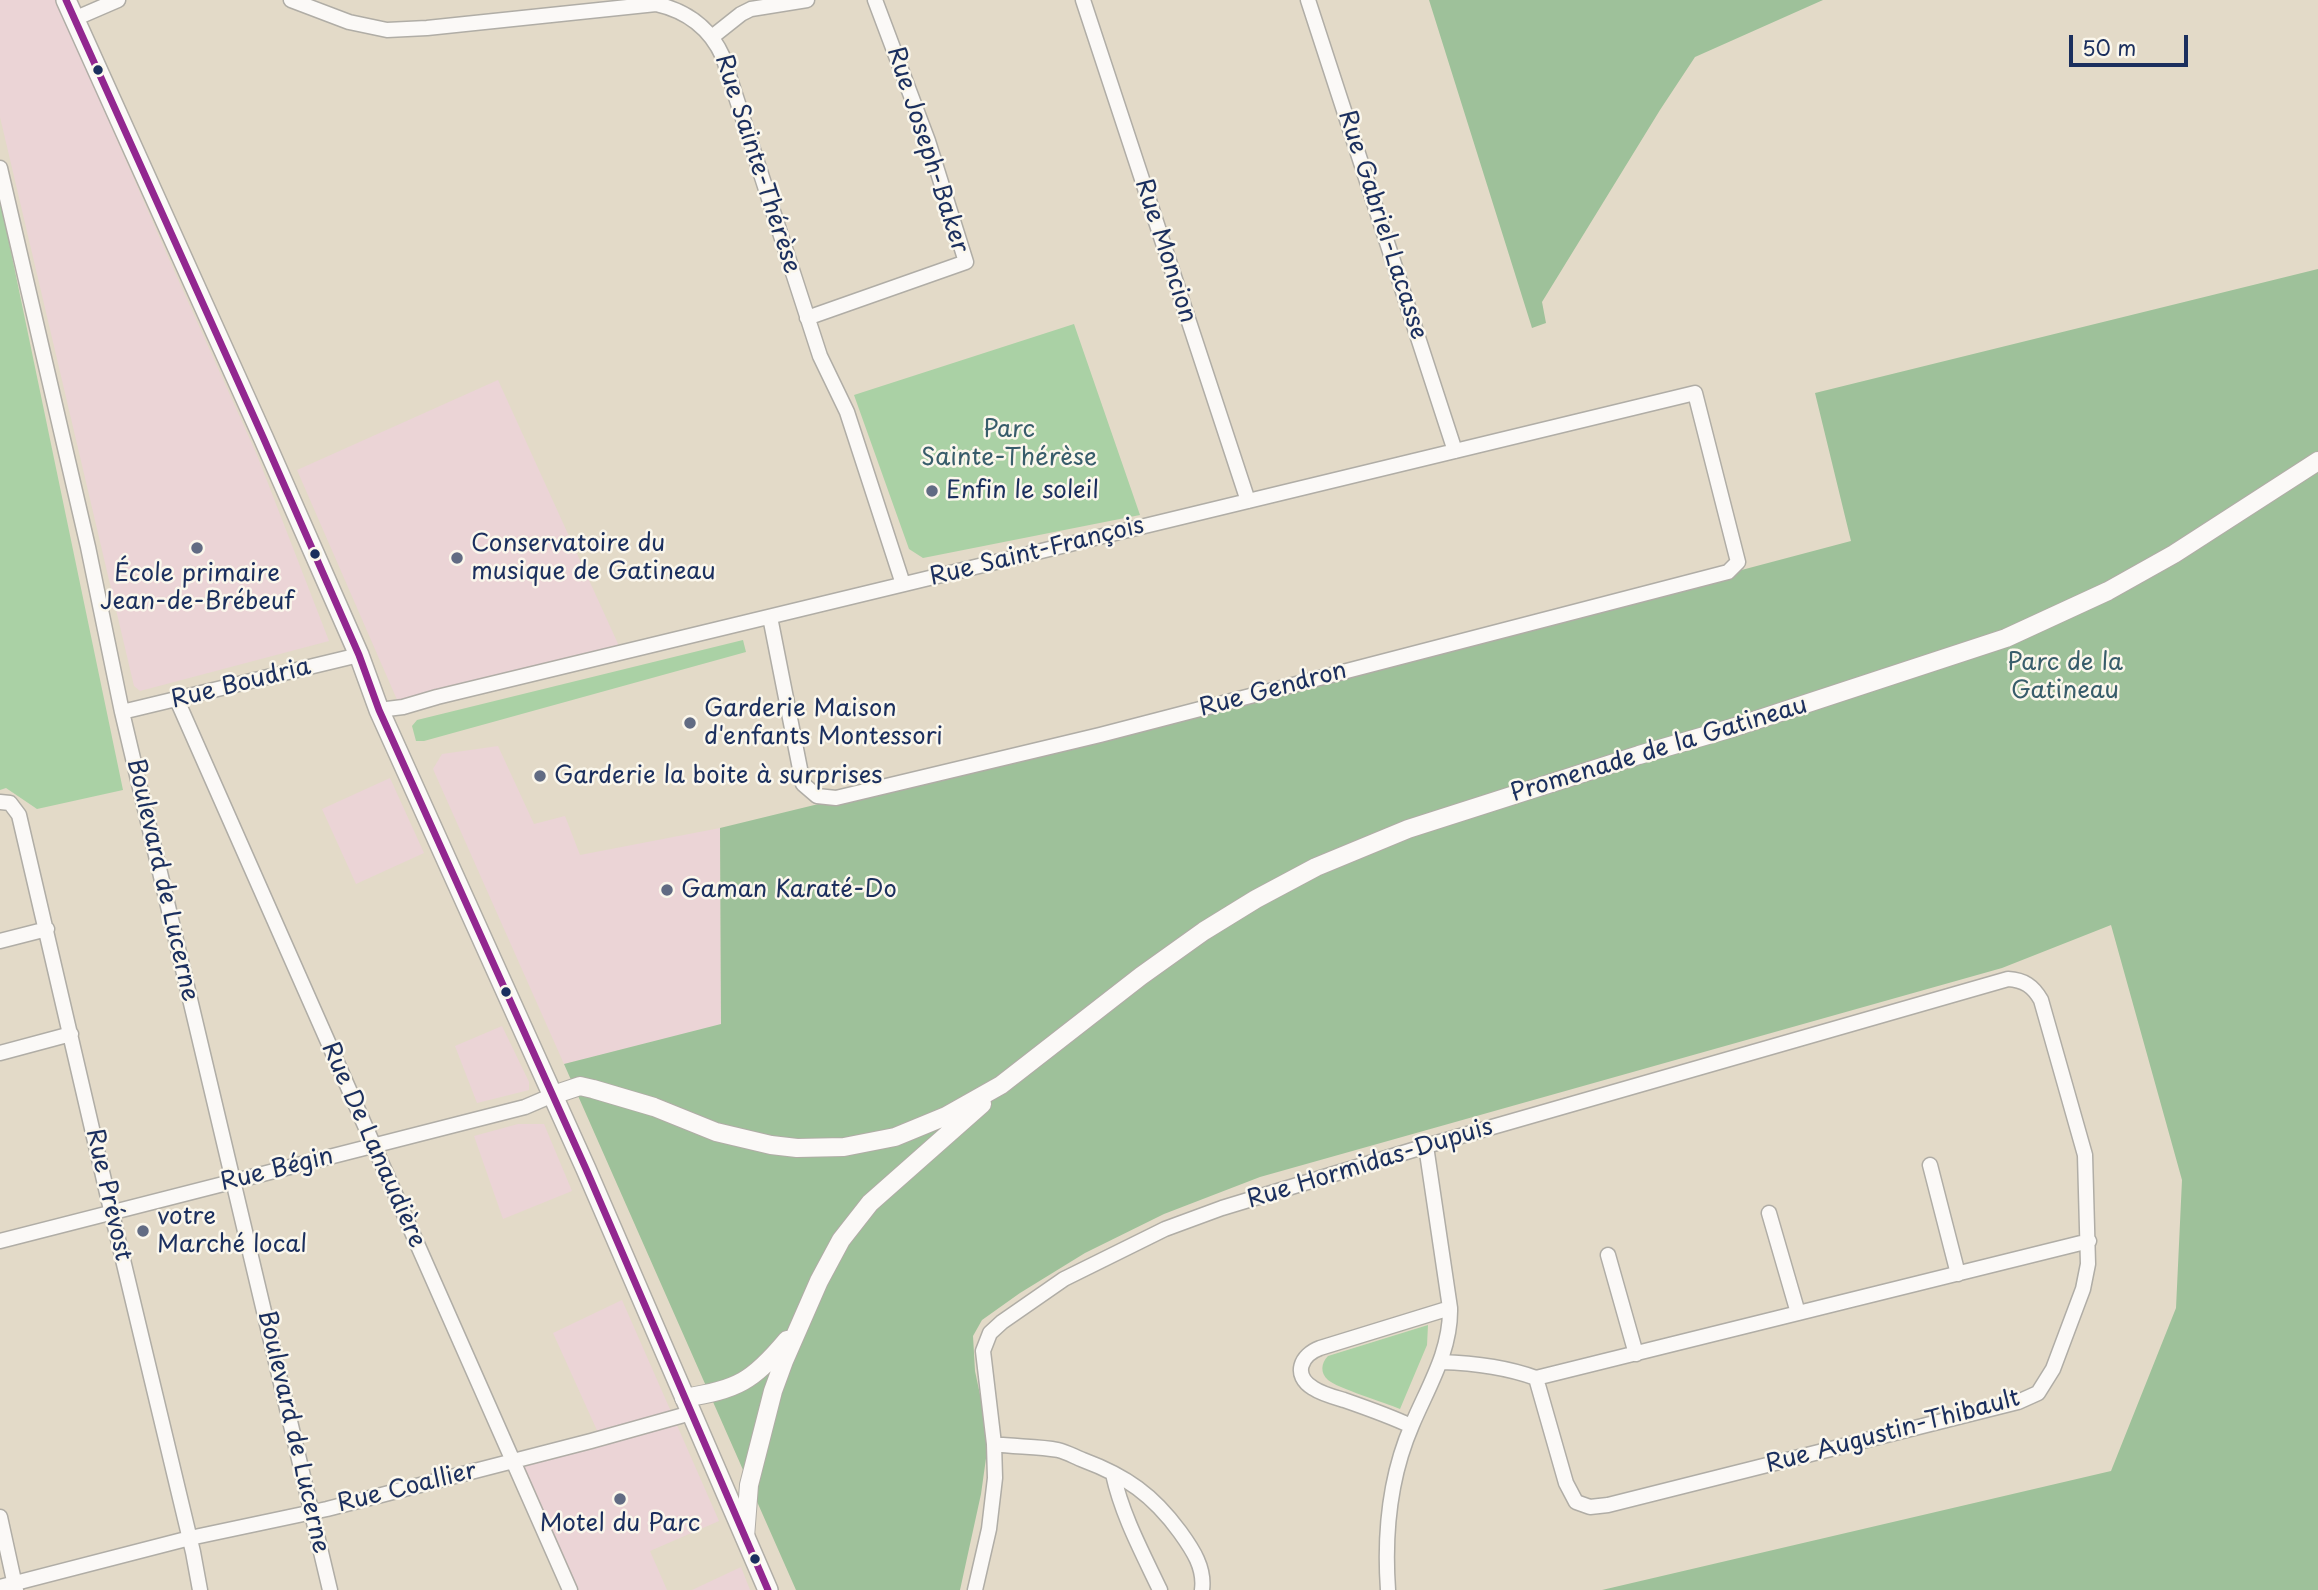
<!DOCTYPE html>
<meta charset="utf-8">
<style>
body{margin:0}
#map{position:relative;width:2318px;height:1590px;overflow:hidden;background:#e3dac8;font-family:"Playpen Sans",sans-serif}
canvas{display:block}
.scale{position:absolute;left:2069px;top:35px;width:119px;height:32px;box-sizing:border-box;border:4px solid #1b2f5e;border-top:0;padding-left:9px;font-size:21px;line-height:24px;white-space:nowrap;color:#1b2f5e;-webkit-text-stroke:5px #fbf7ec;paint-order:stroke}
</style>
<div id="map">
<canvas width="2318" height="1590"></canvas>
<div class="scale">50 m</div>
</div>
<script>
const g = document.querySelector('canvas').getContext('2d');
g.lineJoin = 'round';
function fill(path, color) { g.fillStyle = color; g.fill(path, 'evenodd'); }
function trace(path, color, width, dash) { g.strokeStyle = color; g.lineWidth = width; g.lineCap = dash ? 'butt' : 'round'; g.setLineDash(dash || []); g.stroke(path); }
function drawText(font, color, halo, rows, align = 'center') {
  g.font = font + ' "Playpen Sans",sans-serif'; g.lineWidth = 5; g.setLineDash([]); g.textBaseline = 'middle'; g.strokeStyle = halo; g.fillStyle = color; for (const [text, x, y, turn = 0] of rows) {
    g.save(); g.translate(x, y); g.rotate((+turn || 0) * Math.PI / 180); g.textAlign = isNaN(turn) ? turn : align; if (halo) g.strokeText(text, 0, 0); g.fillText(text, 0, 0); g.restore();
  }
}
const built = new Path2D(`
 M 0,0 L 56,0 L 172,266 L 257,455 L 329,641 L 140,691 L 134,686 L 0,117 Z
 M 498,380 L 619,646 L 398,702 L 297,470 Z
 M 498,746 L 534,824 L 565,816 L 580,855 L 720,828 L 721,1025 L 564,1064 L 433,769 L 442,754 Z
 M 390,778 L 424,853 L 356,884 L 322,809 Z
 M 502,1026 L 529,1082 L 529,1090 L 477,1103 L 455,1046 Z
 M 518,1124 L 544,1124 L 572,1191 L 503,1219 L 474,1136 Z
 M 622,1300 L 719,1521 L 650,1551 L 667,1590 L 570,1590 L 513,1461 L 600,1437 L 553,1333 Z
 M 741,1567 L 750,1590 L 692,1590 Z`);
const green = new Path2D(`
 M 0,199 L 123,790 L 37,809 L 6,788 L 0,790 Z
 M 1074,324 L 1140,515 L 923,558 L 909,549 L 854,395 Z
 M 743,640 L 746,652 L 424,741 L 416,741 L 412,726 L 417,720 Z
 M 1428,1325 L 1427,1345 L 1400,1409 C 1386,1403 1337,1388 1328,1380 C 1320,1373 1321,1363 1328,1356 Z`);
const forest = new Path2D(`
 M 1429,0 L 1823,0 L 1695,57 L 1660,110 L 1542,302 L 1546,323 L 1532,328 Z
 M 2318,269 L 2318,1590 L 1602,1590 L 2111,1471 L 2176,1308 L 2182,1180 L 2111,925 L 2002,968 L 1260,1177 L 1164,1214 L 1085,1253 L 1020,1293 L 982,1320 L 973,1336 L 975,1371 L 989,1437 L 981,1494 L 960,1590 L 796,1590 L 564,1064 L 721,1024 L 720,828 L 1315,683 L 1851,541 L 1815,393 Z`);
const minor = new Path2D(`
 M 291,0 L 349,22 L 387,30 L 427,28 L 656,4 C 687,11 710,28 723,57 L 820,356 L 847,412 L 903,584
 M 1083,0 L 1248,501
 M 1308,0 L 1455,451
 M 74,19 L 118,0
 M 712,37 L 741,14 L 751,9 L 807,0
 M 0,168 L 88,547 L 122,712 L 330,1590
 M 807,318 L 966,262 L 928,141 L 875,0
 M 177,700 L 570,1590
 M 379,710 L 403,707 L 437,697 L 1695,393 L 1738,562 L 1728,572 L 1100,735 L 836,798 L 817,796 L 803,784 L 770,617
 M 122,712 L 359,655
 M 0,802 L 10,803 L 19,815 L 107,1193 L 193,1552 L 200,1590
 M 0,941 L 47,929
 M 0,1053 L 71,1034
 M 1930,1165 L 1958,1274
 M 1769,1213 L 1798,1313
 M 0,1241 L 525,1107 L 553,1095
 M 1608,1255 L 1636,1354
 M 1441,1362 C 1473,1363 1506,1367 1536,1378 L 2089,1241
 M 1411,1426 C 1390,1416 1367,1408 1344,1400 C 1334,1397 1322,1394 1313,1388 C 1292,1375 1301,1355 1320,1348 L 1450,1308
 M 994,1444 C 1015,1447 1038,1446 1058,1450 C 1067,1452 1075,1457 1083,1460 C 1126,1476 1153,1495 1180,1532 C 1193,1550 1205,1568 1202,1590
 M 1113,1474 C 1122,1515 1142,1552 1160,1590
 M 0,1517 L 16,1590
 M 0,1587 L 190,1538 L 327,1509 L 591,1441 L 691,1413
 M 975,1590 L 989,1529 L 995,1478 L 994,1444 L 983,1351 L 990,1333 L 1002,1322 L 1064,1279 L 1165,1229 L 1222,1208 L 1426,1146 L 2008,979 C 2024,980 2033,986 2041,1000 L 2085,1155 L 2088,1264 L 2083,1289 L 2053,1369 L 2038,1393 L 2018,1402 L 1608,1505 L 1590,1507 L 1576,1502 L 1566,1483 L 1536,1378
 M 1388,1590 C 1384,1533 1389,1478 1412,1425 C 1428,1387 1451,1351 1450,1308 L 1426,1146`);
const tertiary = new Path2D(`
 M 553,1095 L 580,1086 L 593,1089 L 654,1107 L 716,1132 L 771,1145 L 797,1148 L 844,1147 L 895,1137 L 946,1116 L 1001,1085 L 1141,976 L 1204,931 L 1256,899 L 1316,867 L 1408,829 L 1639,755 L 1732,728 L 2006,638 L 2108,591 L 2174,554 L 2318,461
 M 684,1398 C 738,1389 752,1382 787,1340
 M 745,1537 L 749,1485 L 773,1391 L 784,1361 L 819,1281 L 841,1240 L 870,1203 L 982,1104`);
const secondary = new Path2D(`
 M 66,0 L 263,437 L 359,655 L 379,710 L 586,1169 L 768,1590`);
const bus1 = new Path2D(`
 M 66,0 L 263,437 L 359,655 L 379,710 L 586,1169 L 768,1590`);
const markers = [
 [98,70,6,"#1b2f5e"],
 [932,491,7,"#616b83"],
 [197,548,7,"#616b83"],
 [315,554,6,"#1b2f5e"],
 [457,558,7,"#616b83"],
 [690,723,7,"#616b83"],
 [540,776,7,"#616b83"],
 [667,890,7,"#616b83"],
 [506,992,6,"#1b2f5e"],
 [143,1231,7,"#616b83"],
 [620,1499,7,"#616b83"],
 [755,1559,6,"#1b2f5e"]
];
const streetNames = [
 ["Rue Joseph-Baker",927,150,72],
 ["Rue Sainte-Thérèse",757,164,72],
 ["Rue Gabriel-Lacasse",1382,225,72],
 ["Rue Moncion",1165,251,72],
 ["Rue Saint-François",1037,552,-14],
 ["Rue Boudria",241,684,-14],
 ["Rue Gendron",1273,690,-15],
 ["Promenade de la Gatineau",1659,750,-17],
 ["Boulevard de Lucerne",162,880,77],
 ["Rue De Lanaudière",373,1145,66],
 ["Rue Hormidas-Dupuis",1370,1164,-17],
 ["Rue Bégin",277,1170,-14],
 ["Rue Prévost",108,1195,77],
 ["Boulevard de Lucerne",293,1432,77],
 ["Rue Augustin-Thibault",1893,1432,-15],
 ["Rue Coallier",407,1488,-14]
];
const parkNames = [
 ["Parc",1009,430],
 ["Sainte-Thérèse",1009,458],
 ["Parc de la",2065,663],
 ["Gatineau",2065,691]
];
const poiNames = [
 ["Enfin le soleil",946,491],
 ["Conservatoire du",471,544],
 ["musique de Gatineau",471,572],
 ["École primaire",197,574,"center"],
 ["Jean-de-Brébeuf",197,602,"center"],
 ["Garderie Maison",704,709],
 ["d'enfants Montessori",704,737],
 ["Garderie la boite à surprises",554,776],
 ["Gaman Karaté-Do",681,890],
 ["votre",157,1217],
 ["Marché local",157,1245],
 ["Motel du Parc",620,1524,"center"]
];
fill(built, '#ebd4d6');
fill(green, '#aad1a5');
fill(forest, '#9ec19a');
trace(minor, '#b0ada6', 17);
trace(tertiary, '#b0ada6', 20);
trace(secondary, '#b0ada6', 22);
trace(minor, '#fbf9f7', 14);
trace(tertiary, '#fbf9f7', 18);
trace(secondary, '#fbf9f7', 19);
trace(bus1, '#922790', 7);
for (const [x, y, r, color] of markers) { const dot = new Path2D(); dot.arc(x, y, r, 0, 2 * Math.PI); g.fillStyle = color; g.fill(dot); trace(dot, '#fbf7ec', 2.5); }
drawText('24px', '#1b2f5e', '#fbf7ec', streetNames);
drawText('24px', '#385d6b', '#fbf7ec', parkNames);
drawText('24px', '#1b2f5e', '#fbf7ec', poiNames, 'left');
</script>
